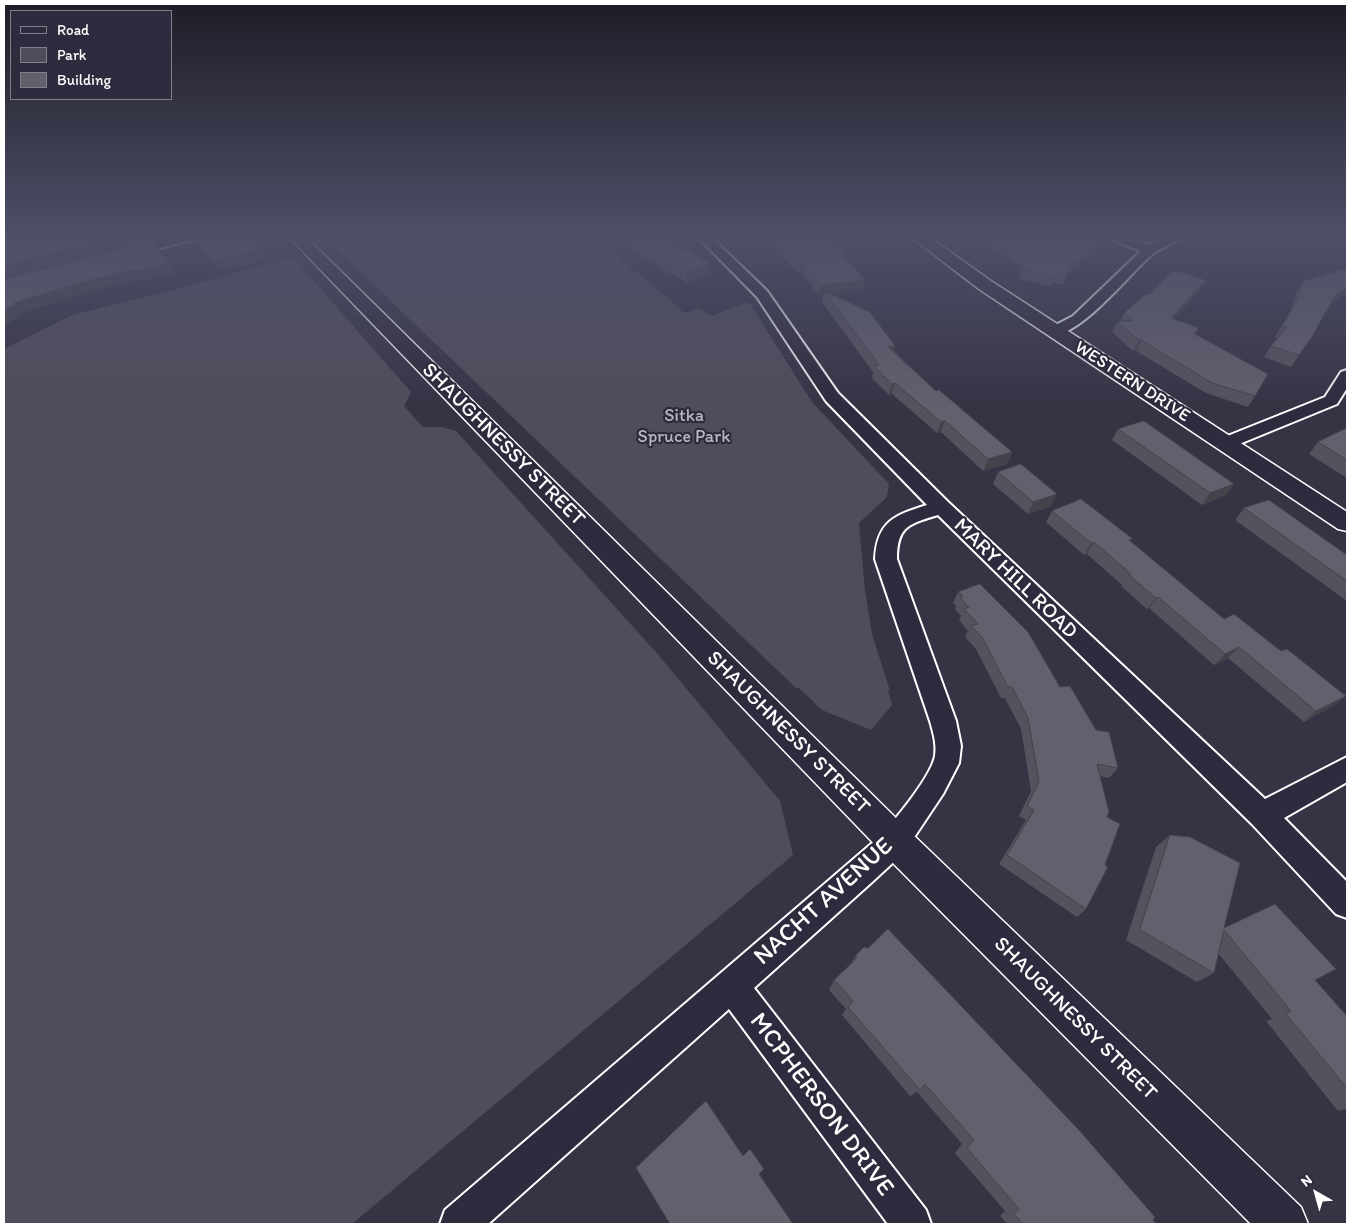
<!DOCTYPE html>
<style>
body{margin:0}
#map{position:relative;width:1351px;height:1228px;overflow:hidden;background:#373345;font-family:Itim,sans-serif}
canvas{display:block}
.frame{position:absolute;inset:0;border:5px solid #fff;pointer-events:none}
.legend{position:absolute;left:10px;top:10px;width:162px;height:90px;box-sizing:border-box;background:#2f2a3d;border:1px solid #827f8b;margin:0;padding:6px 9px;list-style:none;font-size:15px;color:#fff}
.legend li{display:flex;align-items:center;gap:10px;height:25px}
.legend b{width:25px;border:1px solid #827f8b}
.north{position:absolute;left:1291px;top:1168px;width:50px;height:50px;-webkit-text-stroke:4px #2f2a3d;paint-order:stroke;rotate:322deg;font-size:14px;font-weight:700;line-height:20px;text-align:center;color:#fff}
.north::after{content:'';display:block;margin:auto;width:18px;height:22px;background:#fff;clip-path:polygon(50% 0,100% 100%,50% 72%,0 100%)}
</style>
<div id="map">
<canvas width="1351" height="1228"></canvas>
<div class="frame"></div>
<ul class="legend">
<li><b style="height:6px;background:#2f2a3d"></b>Road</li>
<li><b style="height:14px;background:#514c5c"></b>Park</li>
<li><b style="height:14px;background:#635f6d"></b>Building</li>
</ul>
<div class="north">N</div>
</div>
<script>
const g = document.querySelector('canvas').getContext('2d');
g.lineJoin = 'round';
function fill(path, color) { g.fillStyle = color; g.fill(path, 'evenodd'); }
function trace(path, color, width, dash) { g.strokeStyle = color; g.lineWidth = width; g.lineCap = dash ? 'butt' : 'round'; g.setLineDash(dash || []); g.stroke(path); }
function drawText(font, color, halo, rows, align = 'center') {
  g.font = font + ' Itim,sans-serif'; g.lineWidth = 4.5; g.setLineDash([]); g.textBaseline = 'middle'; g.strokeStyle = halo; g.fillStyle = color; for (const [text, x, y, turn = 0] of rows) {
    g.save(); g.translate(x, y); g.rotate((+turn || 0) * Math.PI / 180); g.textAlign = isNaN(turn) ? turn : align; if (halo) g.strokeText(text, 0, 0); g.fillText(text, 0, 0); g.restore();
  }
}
const green = new Path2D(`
 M 350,237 L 596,237 C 624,264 656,286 684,313 L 699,308 L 712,316 L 747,302 L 748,304 L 750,304 L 812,402 L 889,484 L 887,497 L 859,523 L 865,590 L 872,634 L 890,691 L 888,691 L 892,705 L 871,730 L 822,710 L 799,688 L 796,688 L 329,242 Z
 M 293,257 L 411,392 L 404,406 L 423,427 L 442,427 L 456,431 L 655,651 L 780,801 L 793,855 L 352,1224 L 4,1224 L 4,349 L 72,315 L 162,293 Z`);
const minor = new Path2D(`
 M 174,237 L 195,237 L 193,240 L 128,256 L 122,252 L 123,249 Z
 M 698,237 L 711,237 L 767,291 L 838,393 L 948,502 L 1265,799 L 1347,757 L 1347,782 L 1284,818 L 1347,882 L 1347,918 L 1336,914 L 1252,824 L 938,515 C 909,524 897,526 897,559 L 956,721 L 961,746 L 959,763 L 943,794 L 911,842 L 898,858 L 872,882 L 754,988 L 926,1210 L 931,1224 L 888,1224 L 729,1009 L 488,1224 L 440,1224 L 445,1210 L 877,839 C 893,823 931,777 935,756 C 937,744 933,732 930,721 L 875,559 C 877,521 895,515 927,505 L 826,401 L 757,297 Z
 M 1110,237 L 1127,237 L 1149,245 L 1165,237 L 1180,237 C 1174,245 1162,247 1154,253 C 1132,270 1078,341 1050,334 L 1047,331 L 1050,328 L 1073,316 L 1141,251 L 1112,240 Z
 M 1347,370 L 1347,388 L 1337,404 L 1232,447 L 1226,448 L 1220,447 L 1217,443 L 1220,439 L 1325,397 L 1341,372 Z`);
const tertiary = new Path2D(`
 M 911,237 L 929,237 L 991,281 L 1347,512 L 1347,531 L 1338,529 L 979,289 Z`);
const secondary = new Path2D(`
 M 289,237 L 306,237 L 907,829 L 1301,1207 L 1308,1224 L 1251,1224 L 883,853 Z`);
const wall = new Path2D(`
 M 192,237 L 269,237 L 272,244 L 260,247 L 266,259 L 220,271 L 194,242 Z
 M 764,237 L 828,237 L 863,289 L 828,293 L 894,351 L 936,391 L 1012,452 L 1007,464 L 983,471 L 941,432 L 937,433 L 892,394 L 889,395 L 872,378 L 873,372 L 822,302 L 824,293 L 818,294 L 802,272 L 799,273 L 765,242 L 765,238 Z
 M 966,237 L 1097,237 L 1100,250 L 1067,274 L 1063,285 L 1053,283 L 1052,287 L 1019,279 L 1022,267 L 981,242 L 975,243 Z
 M 1332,237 L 1347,237 L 1347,245 Z
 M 629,240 L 711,274 L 687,283 L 629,250 Z
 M 1206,280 L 1200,290 L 1174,319 L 1199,328 L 1195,335 L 1255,396 L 1248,407 L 1206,393 L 1136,351 L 1133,351 L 1112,332 L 1117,322 L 1120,322 L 1124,313 L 1149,295 Z
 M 1304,281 L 1329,306 L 1313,335 L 1291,367 L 1264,357 L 1271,346 L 1278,338 L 1275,337 L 1290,312 L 1297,292 Z
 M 1347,428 L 1347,478 L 1309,454 L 1318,442 Z
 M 1118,429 L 1234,484 L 1226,495 L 1202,505 L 1112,440 Z
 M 998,472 L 1051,506 L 1028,514 L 993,484 Z
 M 1244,508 L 1347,555 L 1347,601 L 1235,520 Z
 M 1052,511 L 1131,542 L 1224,619 L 1333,706 L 1304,722 L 1228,658 L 1214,665 L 1149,608 L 1147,609 L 1121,586 L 1122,585 L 1087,554 L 1084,555 L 1046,522 Z
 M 958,592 L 1060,687 L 1118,768 L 1109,778 L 1100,776 L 1107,817 L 1086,909 L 1077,917 L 999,864 L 1026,820 L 1019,816 L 1031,791 L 1021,729 L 1005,698 L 1001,698 L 976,649 L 965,637 L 968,631 L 959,620 L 961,616 L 955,609 L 956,606 L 953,603 Z
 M 1170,835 L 1224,928 L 1315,980 L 1345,1014 L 1347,1014 L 1347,1109 L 1338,1111 L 1266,1021 L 1272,1019 L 1218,953 L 1214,973 L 1197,982 L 1126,940 L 1156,847 Z
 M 856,955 L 1153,1220 L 1156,1224 L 1007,1224 L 1000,1216 L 1005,1211 L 955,1153 L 962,1144 L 917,1092 L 910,1096 L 842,1015 L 846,1009 L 829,990 L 834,980 L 850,965 Z
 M 636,1168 L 759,1174 L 793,1224 L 670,1224 Z`);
const shadedWall = new Path2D(`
 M 120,237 L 148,237 L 150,241 L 51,265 L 4,280 L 4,268 L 44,255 Z
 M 255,237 L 269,237 L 272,244 L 256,248 L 252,238 Z
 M 977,237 L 983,237 L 981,242 L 975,243 Z
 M 1104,241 L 1100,250 L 1067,274 L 1069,266 Z
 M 261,249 L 266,259 L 220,271 L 215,260 Z
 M 169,263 L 174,273 L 141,281 L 136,271 Z
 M 800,263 L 803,263 L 802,272 L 799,273 Z
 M 711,264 L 711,274 L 687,283 L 687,273 Z
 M 134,269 L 140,279 L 89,292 L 22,313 L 24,315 L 4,325 L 4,310 L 14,303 L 83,282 Z
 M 865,280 L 863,289 L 825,293 L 824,291 L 824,293 L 818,294 L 820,285 Z
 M 1206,280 L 1200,290 L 1165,328 L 1171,318 Z
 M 1347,287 L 1347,292 L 1326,308 L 1334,297 Z
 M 1139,340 L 1141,340 L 1136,351 L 1133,351 Z
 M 895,346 L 892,357 L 888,347 Z
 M 895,383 L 892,394 L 889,395 L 892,384 Z
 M 945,421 L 941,432 L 937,433 L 941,422 Z
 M 1012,452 L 1007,464 L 983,471 L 988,459 Z
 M 1234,484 L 1226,495 L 1202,505 L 1210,493 Z
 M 1057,494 L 1051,506 L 1028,514 L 1033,502 Z
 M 1094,542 L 1087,554 L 1084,555 L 1091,543 Z
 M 1158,597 L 1149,608 L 1147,609 L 1156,598 Z
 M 1239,647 L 1228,658 L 1214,665 L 1225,654 Z
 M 1346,696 L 1333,706 L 1304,722 L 1316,711 Z`);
const building = new Path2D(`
 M 4,237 L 120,237 L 44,255 L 4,268 Z
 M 194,237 L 255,237 L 252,238 L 261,249 L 215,260 Z
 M 631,237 L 662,237 L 711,264 L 687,273 L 629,240 Z
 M 770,237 L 828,237 L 865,280 L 820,285 L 803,263 L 800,263 Z
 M 993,237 L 1097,237 L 1104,241 L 1069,266 L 1067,275 L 1056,273 L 1056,277 L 1022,269 L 1026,257 Z
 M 152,241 L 169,263 L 136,271 L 134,269 L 83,282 L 14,303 L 16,304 L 4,310 L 4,279 Z
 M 1347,269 L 1347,287 L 1334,297 L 1313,335 L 1299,355 L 1271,346 L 1287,327 L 1282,326 L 1297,301 L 1304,281 Z
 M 1173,270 L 1206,280 L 1171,318 L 1199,328 L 1193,333 L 1268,374 L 1255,396 L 1212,383 L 1141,340 L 1139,340 L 1117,322 L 1133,320 L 1124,313 L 1146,294 L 1149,295 Z
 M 824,291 L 870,312 L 895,346 L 888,347 L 936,391 L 939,390 L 951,400 L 1012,452 L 988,459 L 945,421 L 941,422 L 895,383 L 892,384 L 874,366 L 879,365 Z
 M 1144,421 L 1234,484 L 1210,493 L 1118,429 Z
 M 1347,428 L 1347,460 L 1318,442 Z
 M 1021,464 L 1057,494 L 1033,502 L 998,472 Z
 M 1081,499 L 1133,539 L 1129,540 L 1224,619 L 1234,614 L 1281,651 L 1287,649 L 1346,696 L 1316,711 L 1239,647 L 1225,654 L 1158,597 L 1156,598 L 1129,575 L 1131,574 L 1094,542 L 1091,543 L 1052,511 Z
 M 1269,500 L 1347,555 L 1347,581 L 1244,508 Z
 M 980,584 L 1028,632 L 1060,687 L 1070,686 L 1096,730 L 1109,732 L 1118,768 L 1097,764 L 1109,812 L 1107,817 L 1120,824 L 1105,865 L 1108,867 L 1086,909 L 1007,855 L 1034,810 L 1027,806 L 1039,781 L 1028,718 L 1012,687 L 1008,687 L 982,637 L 971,626 L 978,624 L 964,609 L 969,607 L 960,598 L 963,596 L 958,592 Z
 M 1170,835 L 1190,837 L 1240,863 L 1224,928 L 1275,904 L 1336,969 L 1315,980 L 1346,1015 L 1347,1014 L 1347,1088 L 1286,1014 L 1291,1011 L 1224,930 L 1214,973 L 1140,930 Z
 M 888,929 L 1078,1129 L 1155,1217 L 1153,1220 L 1156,1224 L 1023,1224 L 1014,1214 L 1019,1209 L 967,1148 L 974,1140 L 925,1084 L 920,1090 L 848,1007 L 853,1001 L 834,980 L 856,959 L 856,955 L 864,947 L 868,948 Z
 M 706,1101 L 743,1156 L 750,1149 L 764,1169 L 759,1174 L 793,1224 L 670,1224 L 636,1168 Z`);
const farStreetnames = [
 ["WESTERN DRIVE",1132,382,33]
];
const farParknames = [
 ["Sitka",684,416],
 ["Spruce Park",684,437]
];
const streetNames = [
 ["SHAUGHNESSY STREET",503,445,45],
 ["MARY HILL ROAD",1015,579,44],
 ["SHAUGHNESSY STREET",788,733,45],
 ["SHAUGHNESSY STREET",1075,1019,45]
];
const nearStreetnames = [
 ["NACHT AVENUE",824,902,-42],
 ["MCPHERSON DRIVE",821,1105,53]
];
fill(green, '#514c5c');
trace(minor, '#fff', 4);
trace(tertiary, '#fff', 3);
trace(secondary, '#fff', 3);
fill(minor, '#2f2a3d');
fill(tertiary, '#2f2a3d');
fill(secondary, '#2f2a3d');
fill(wall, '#55525e');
fill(shadedWall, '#45424c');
fill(building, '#635f6d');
trace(building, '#45424c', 1);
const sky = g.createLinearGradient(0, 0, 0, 409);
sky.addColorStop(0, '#1e1c26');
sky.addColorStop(0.58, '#4d5068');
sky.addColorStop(1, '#4d506800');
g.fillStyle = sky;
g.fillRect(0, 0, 1351, 409);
drawText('18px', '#fff', '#2f2a3d', farStreetnames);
drawText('18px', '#b9b7be', '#2f2a3d', farParknames);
drawText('21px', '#fff', '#2f2a3d', streetNames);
drawText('25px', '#fff', '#2f2a3d', nearStreetnames);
</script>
